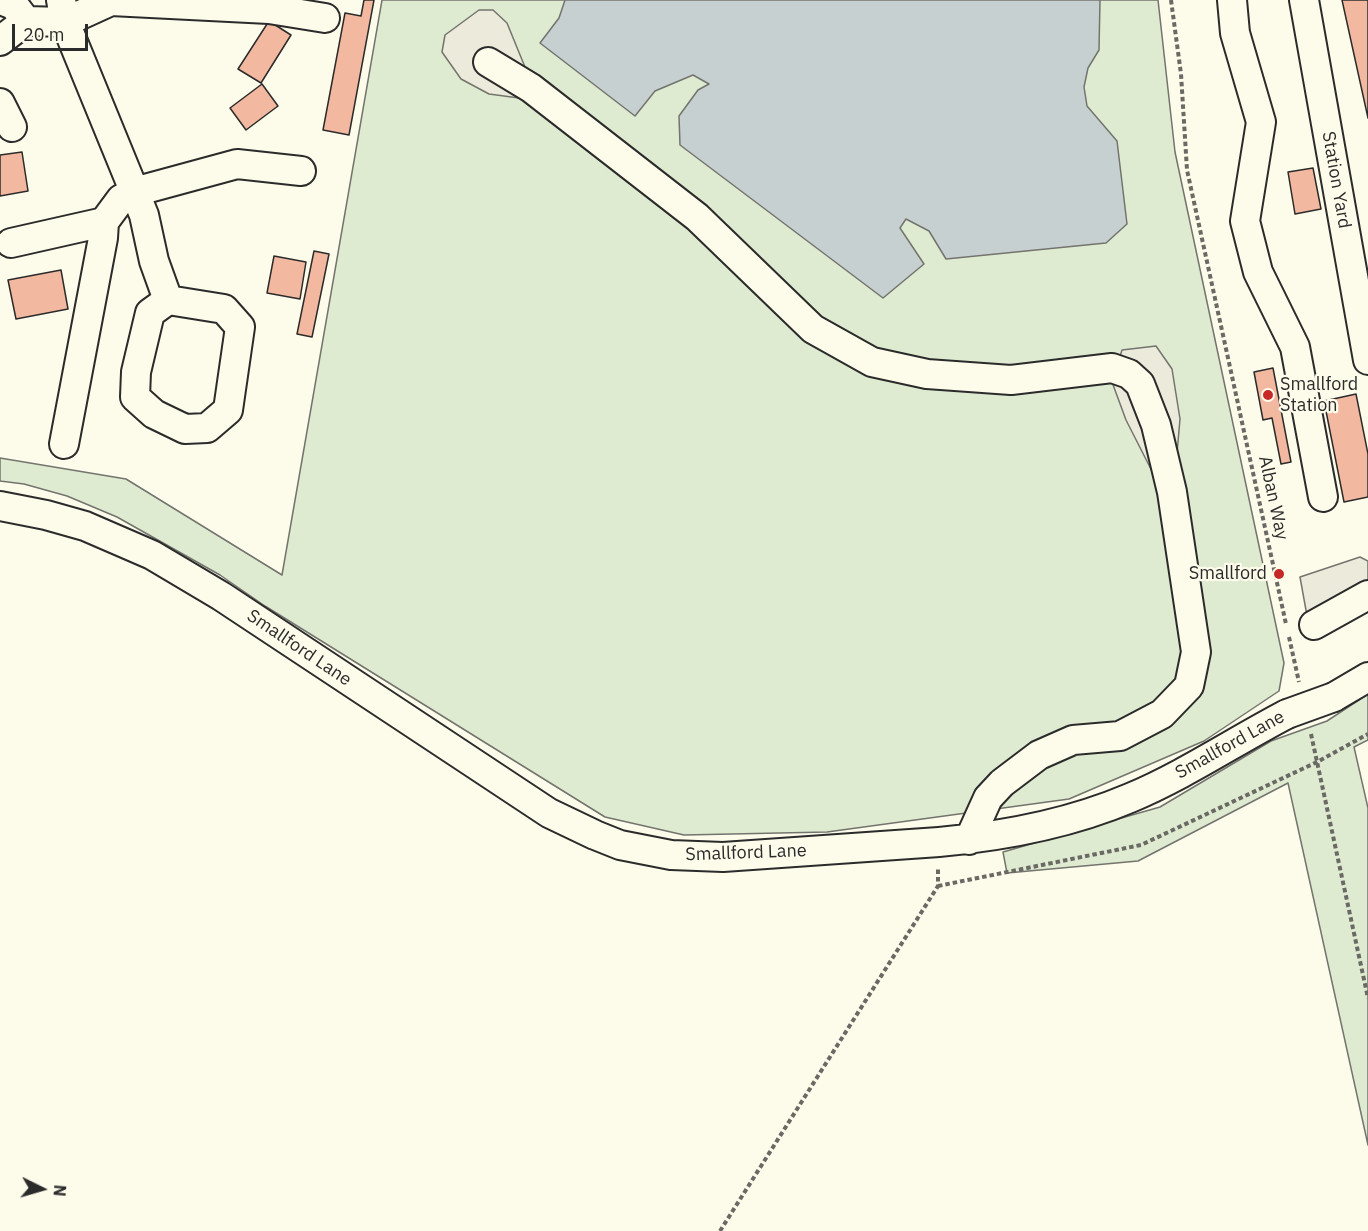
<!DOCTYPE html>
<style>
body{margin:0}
#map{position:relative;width:1368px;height:1231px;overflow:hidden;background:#fdfbea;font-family:"IBM Plex Sans",sans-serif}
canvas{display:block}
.north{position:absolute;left:12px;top:1159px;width:60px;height:60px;-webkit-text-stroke:4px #fdfbea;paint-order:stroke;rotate:95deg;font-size:16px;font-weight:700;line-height:24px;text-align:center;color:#2b2b2b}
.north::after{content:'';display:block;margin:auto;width:21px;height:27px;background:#2b2b2b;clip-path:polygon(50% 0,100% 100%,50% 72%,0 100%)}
.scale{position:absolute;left:12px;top:24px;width:76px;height:27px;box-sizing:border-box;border:3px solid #2b2b2b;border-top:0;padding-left:8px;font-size:18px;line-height:21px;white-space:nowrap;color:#2b2b2b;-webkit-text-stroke:4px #fdfbea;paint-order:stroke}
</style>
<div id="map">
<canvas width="1368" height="1231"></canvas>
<div class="north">N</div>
<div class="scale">20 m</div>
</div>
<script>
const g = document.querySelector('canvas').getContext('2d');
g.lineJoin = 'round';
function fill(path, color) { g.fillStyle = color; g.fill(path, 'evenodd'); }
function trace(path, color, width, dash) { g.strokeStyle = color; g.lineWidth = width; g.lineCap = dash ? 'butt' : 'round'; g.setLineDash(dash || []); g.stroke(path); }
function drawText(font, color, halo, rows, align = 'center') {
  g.font = font + ' "IBM Plex Sans",sans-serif'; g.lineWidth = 4.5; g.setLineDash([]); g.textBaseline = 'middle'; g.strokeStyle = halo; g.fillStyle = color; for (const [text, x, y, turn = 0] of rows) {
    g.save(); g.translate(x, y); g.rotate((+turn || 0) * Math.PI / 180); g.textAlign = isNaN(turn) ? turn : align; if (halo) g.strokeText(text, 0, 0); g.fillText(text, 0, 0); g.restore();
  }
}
const green = new Path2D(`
 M 382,0 L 1158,0 L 1175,152 L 1284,663 L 1279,691 L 1204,741 L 1069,799 L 827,832 L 684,835 L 605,817 L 265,606 L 220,575 L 117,517 L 67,496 L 24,484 L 0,481 L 0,458 L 126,479 L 282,575 Z
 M 1368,694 L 1368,740 L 1354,747 L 1368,808 L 1368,1145 L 1288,783 L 1138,861 L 1007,873 L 1003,852 L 1160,807 L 1271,741 L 1327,721 Z`);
const parking = new Path2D(`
 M 479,10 L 493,10 L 507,23 L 527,72 L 519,98 L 489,94 L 461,79 L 442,52 L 445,35 Z
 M 1156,346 L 1172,369 L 1180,419 L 1175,476 L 1156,479 L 1126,420 L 1112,382 L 1122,350 Z
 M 1360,557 L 1368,561 L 1368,611 L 1311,638 L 1300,577 Z`);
const water = new Path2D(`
 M 565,0 L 1100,0 L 1099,50 L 1088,68 L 1084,87 L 1087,106 L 1117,141 L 1127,224 L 1106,243 L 946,259 L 929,231 L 906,219 L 900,228 L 924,264 L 883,298 L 680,145 L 679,116 L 698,90 L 709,84 L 693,75 L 655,91 L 635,116 L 540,43 L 559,18 Z`);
const building = new Path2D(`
 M 364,0 L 374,0 L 349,135 L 323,130 L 345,13 L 361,16 Z
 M 1342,0 L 1368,0 L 1368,118 Z
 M 269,21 L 291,35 L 261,83 L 238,69 Z
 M 262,84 L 278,106 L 246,130 L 230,108 Z
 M 22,152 L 28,191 L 0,196 L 0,155 Z
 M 1313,168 L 1321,209 L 1295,214 L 1288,172 Z
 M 314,251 L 329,254 L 312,337 L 297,334 Z
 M 274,256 L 306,262 L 300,299 L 267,293 Z
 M 61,270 L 68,309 L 16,319 L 8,280 Z
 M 1273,368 L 1291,462 L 1281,464 L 1272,418 L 1263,420 L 1254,372 Z
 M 1356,394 L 1368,454 L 1368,497 L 1344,502 L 1324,401 Z`);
const path = new Path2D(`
 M 1171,0 L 1181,74 L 1187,170 L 1286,624
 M 1289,637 L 1299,682
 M 1311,734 L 1368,998
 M 938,886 L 1141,845 L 1317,762 L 1368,734
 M 720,1231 L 938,886 L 938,867`);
const minor = new Path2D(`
 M 0,0 L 14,5 L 26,21
 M 61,0 L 65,22 L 144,215 L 154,261 L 168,300
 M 1232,0 L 1235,33 L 1261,122 L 1245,221 L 1258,272 L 1295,347 L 1323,497
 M 1304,0 L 1368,360
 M 0,41 L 26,21 L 65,22 L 111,1 L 269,9 L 325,18
 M 488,62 L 531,88 L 697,217 L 813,329 L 872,362 L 927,374 L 1011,380 L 1112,368 L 1129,374 L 1140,384 L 1156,425 L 1172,492 L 1196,652 L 1189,686 L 1162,714 L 1120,736 L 1073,740 L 1039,755 L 1002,783 L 988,798 L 969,840
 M 0,103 L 12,127
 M 11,243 L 104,222 L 121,199 L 134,192 L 237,164 L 301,171
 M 168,300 L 224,309 L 240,327 L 228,410 L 207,428 L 185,429 L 154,414 L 135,397 L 136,372 L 150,313 Z
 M 64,444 L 103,238 L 104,222
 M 0,506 L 46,515 L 85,526 L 152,555 L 221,596 L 549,813 L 595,835 L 620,845 L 671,855 L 723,857 L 939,842 C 1005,836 1069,824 1130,798 C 1185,775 1235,741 1287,714
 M 1314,625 L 1368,595
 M 1334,697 L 1368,677`);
const minorBridge = new Path2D(`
 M 1287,714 L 1334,697`);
const markers = [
 [1268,395,6,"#c62828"],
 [1279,574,6,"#c62828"]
];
const streetNames = [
 ["Station Yard",1336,180,80],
 ["Alban Way",1273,498,78],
 ["Smallford Lane",299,648,34],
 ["Smallford Lane",1230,745,-29],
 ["Smallford Lane",746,853,-2]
];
const poiNames = [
 ["Smallford",1280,385],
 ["Station",1280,406],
 ["Smallford",1267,574,"right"]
];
fill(green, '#deebd1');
trace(green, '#74746e', 1.5);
fill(parking, '#eceadb');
trace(parking, '#74746e', 1.5);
fill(water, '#c7d0d0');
trace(water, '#74746e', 1.5);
fill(building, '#f2b8a0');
trace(building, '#2b2b2b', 1.5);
trace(minor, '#2b2b2b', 32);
trace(path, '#6a6964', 4, [4.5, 3]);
trace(minor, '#fdfbea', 28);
trace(minorBridge, '#2b2b2b', 32, []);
trace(minorBridge, '#fdfbea', 28);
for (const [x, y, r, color] of markers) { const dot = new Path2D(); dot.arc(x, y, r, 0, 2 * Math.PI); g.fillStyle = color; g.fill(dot); trace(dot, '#fdfbea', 2); }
drawText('18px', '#2b2b2b', '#fdfbea', streetNames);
drawText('18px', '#2b2b2b', '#fdfbea', poiNames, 'left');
</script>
